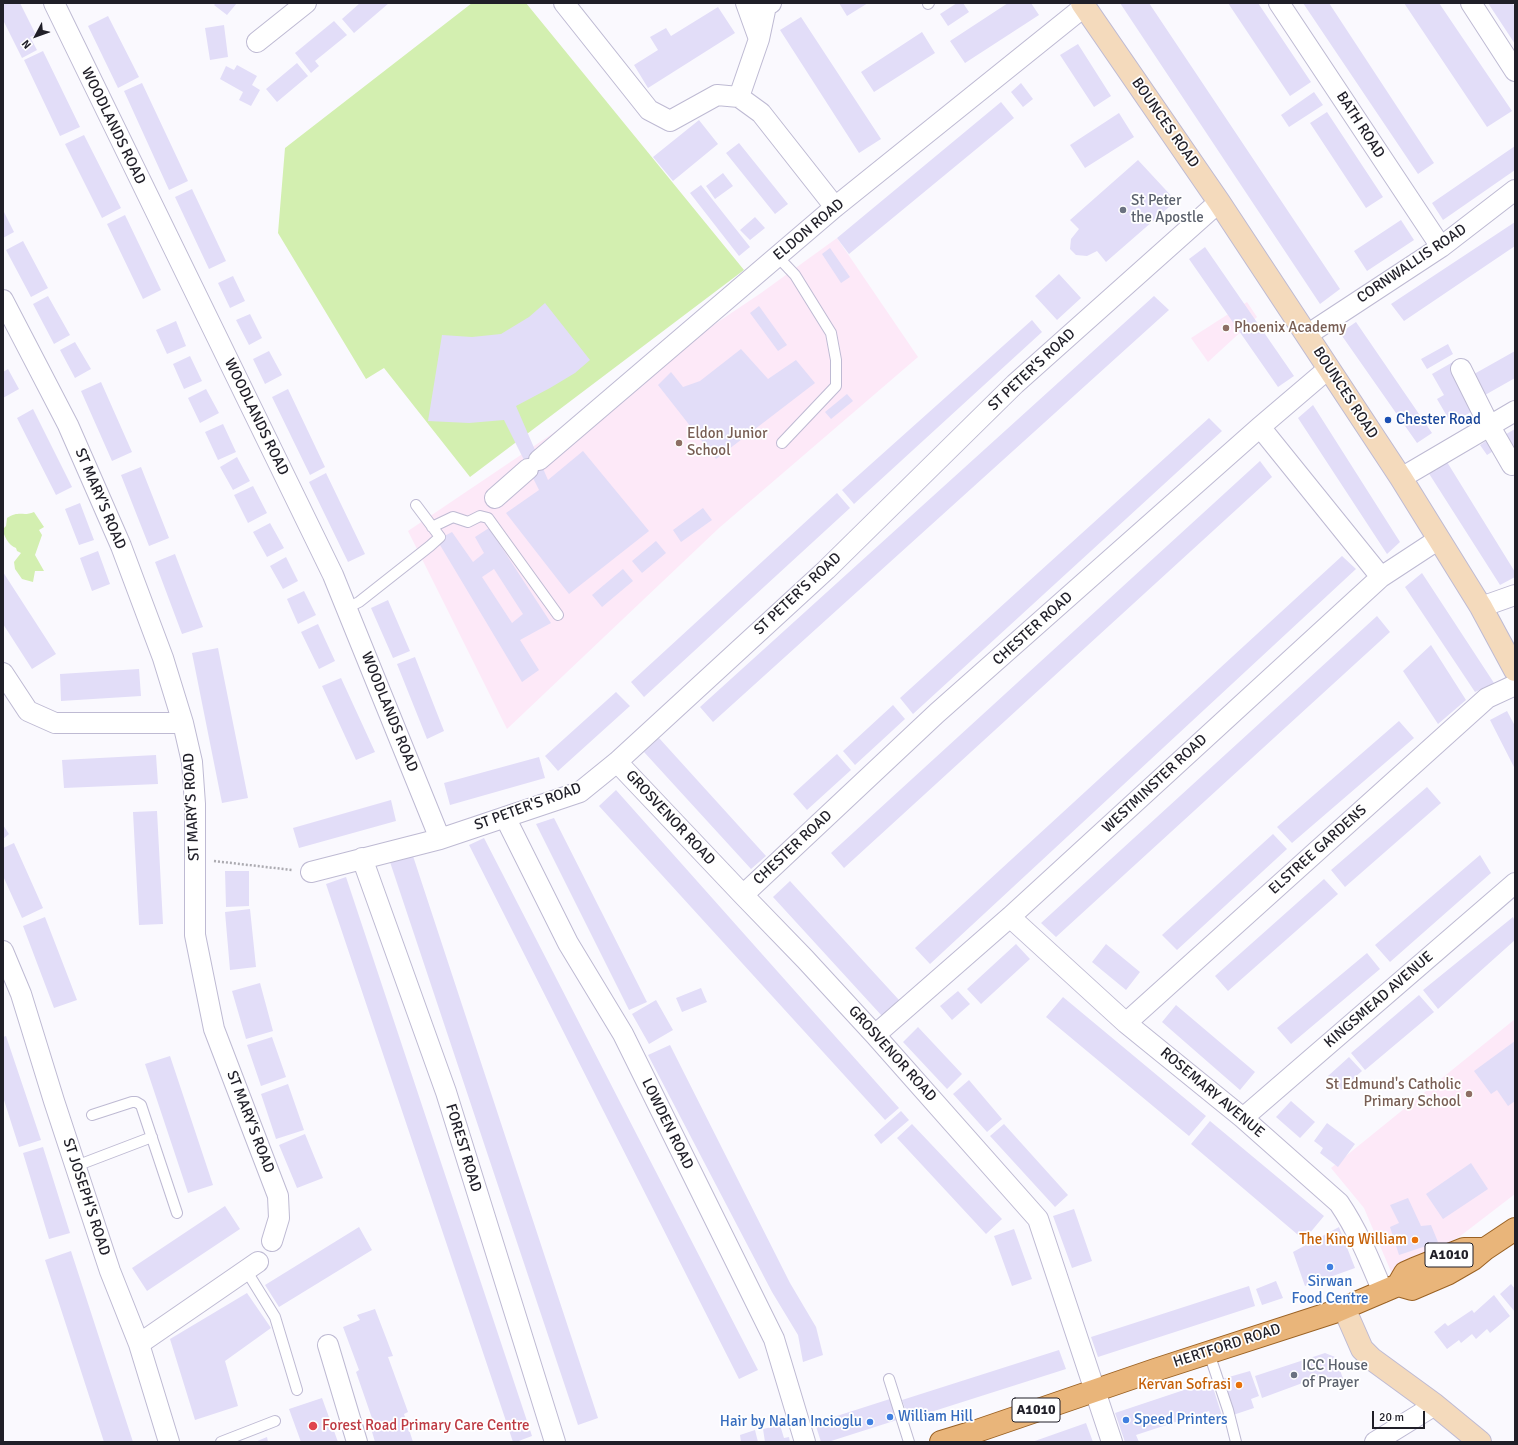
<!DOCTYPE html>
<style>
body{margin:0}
#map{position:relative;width:1518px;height:1445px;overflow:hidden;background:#faf9fe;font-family:Signika,sans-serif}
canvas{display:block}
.frame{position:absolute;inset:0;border:4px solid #201f28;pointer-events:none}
.north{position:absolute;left:16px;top:16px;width:40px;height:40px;-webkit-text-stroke:3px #fff;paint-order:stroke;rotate:229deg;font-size:11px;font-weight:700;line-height:16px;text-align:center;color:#201f28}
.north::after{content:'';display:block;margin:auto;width:14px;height:18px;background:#201f28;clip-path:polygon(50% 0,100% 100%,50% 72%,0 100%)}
.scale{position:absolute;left:1372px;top:1411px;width:53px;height:18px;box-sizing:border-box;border:2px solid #201f28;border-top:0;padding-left:5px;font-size:12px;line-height:14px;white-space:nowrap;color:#201f28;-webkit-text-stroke:3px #fff;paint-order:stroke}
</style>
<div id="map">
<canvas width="1518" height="1445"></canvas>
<div class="frame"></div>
<div class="north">N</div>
<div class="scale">20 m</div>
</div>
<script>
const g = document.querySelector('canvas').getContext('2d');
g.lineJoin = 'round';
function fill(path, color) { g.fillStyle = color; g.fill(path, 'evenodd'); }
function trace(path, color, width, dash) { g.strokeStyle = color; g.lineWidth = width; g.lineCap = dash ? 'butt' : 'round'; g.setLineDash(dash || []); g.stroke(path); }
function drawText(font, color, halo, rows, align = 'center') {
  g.font = font + ' Signika,sans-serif'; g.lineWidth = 3.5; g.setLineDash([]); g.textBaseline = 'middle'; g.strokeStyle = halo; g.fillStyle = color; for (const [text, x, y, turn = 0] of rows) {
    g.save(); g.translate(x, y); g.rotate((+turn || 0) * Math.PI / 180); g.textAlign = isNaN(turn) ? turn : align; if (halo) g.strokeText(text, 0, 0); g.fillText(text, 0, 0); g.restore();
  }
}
const education = new Path2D(`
 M 837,238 L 918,357 L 719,528 L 507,729 L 408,531 L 761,293 Z
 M 1247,302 L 1257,317 L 1208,362 L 1191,338 Z
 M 1515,1019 L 1515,1194 L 1459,1237 L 1392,1274 L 1364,1208 L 1331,1168 Z`);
const green = new Path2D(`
 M 472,3 L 526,3 L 744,270 L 470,477 L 384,368 L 366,379 L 278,233 L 285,148 Z
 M 34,512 L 44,527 L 39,530 L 42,535 L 35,555 L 44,571 L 35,571 L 33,582 L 22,579 L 15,569 L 14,562 L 21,553 L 17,551 L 16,548 C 9,546 3,535 3,529 L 6,526 L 7,518 C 20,510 23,517 34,512 Z`);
const building = new Path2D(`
 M 3,3 L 20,3 L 36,35 L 30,37 L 37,50 L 22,58 L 3,20 Z
 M 216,3 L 237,3 L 227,15 L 214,5 Z
 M 360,3 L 389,3 L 354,33 L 342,19 Z
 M 839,3 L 868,3 L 847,16 Z
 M 957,3 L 963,3 L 969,12 L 948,26 L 940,14 Z
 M 1008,3 L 1031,3 L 1039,15 L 965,63 L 950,41 Z
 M 1120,3 L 1149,3 L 1340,289 L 1320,304 Z
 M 1228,3 L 1258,3 L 1311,82 L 1290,96 Z
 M 1303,3 L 1329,3 L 1434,163 L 1418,174 Z
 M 1404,3 L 1439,3 L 1512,111 L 1487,127 Z
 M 1488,3 L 1512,3 L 1515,7 L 1515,44 Z
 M 718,7 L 735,33 L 648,88 L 634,65 L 658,50 L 650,37 L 666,28 L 671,36 Z
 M 108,16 L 139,77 L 118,88 L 88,26 Z
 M 801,17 L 881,139 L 859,153 L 780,30 Z
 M 334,21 L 347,35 L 315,61 L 319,66 L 311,73 L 295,53 Z
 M 224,25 L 228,57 L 210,60 L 205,28 Z
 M 922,32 L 935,53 L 874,92 L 861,72 Z
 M 1078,44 L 1111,96 L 1094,107 L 1060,55 Z
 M 43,51 L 80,127 L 60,136 L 24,60 Z
 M 297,63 L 308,76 L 277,102 L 266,89 Z
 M 237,65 L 257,76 L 252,85 L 260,90 L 251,106 L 239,100 L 243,92 L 220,79 L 226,66 L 234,70 Z
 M 142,83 L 188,181 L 169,190 L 124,91 Z
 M 1021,83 L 1033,99 L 1023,107 L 1011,92 Z
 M 1314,92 L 1323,105 L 1289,127 L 1281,115 Z
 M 1001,102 L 1014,118 L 849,254 L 837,238 Z
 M 1327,112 L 1383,197 L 1366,208 L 1310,123 Z
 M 1119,113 L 1134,137 L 1085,168 L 1070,145 Z
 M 699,120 L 718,144 L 673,181 L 653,157 Z
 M 84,135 L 121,208 L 102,218 L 65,144 Z
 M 739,143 L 788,204 L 775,214 L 726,153 Z
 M 1515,146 L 1515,170 L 1443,220 L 1432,203 Z
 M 1138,160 L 1176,201 L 1106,262 L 1097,251 L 1087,256 L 1076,255 L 1070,249 L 1071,239 L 1079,229 L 1070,220 Z
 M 723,173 L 733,186 L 715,199 L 706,186 Z
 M 701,185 L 750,247 L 739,256 L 690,193 Z
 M 192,189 L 226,261 L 209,269 L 175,197 Z
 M 3,210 L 14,232 L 3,238 Z
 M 125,215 L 161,290 L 143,299 L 107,224 Z
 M 755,217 L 765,228 L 750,240 L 740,230 Z
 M 1401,220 L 1414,240 L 1367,271 L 1354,251 Z
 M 1515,222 L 1515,246 L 1404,321 L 1391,304 Z
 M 23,241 L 48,288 L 31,297 L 6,250 Z
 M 1205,247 L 1294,376 L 1278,387 L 1189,259 Z
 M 830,248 L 850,277 L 841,283 L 822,254 Z
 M 1059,274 L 1081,298 L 1057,320 L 1035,296 Z
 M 233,276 L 245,301 L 230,308 L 218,283 Z
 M 48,296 L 70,335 L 54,344 L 33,304 Z
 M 1154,296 L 1169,310 L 713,722 L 700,707 Z
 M 545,303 L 590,360 L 575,373 L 550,388 L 516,406 L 548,480 L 583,451 L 649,531 L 569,594 L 506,513 L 539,490 L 504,420 L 469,423 L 428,421 L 442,335 L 472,337 L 501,334 L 529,317 Z
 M 759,306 L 787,345 L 778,351 L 750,313 Z
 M 250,314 L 262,338 L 249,345 L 236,320 Z
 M 1032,320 L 1042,332 L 854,504 L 842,490 Z
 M 176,321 L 186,346 L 167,354 L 156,330 Z
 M 1356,322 L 1432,433 L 1417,443 L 1340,333 Z
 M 75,342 L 91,369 L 75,378 L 60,350 Z
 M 1448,344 L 1453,354 L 1427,369 L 1421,359 Z
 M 741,349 L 768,379 L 796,360 L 815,383 L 716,459 L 658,385 L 671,372 L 683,387 L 700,381 Z
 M 269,351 L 282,375 L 265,384 L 253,359 Z
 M 1515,351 L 1515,378 L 1478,399 L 1467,378 Z
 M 190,356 L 202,381 L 184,389 L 173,364 Z
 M 1453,362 L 1471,393 L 1473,411 L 1451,423 L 1437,399 L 1444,395 L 1432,374 Z
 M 8,369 L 19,389 L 3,398 L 3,372 Z
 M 101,382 L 132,452 L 112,461 L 81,391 Z
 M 206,389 L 219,413 L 200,423 L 188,398 Z
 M 288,389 L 325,467 L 310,475 L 272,397 Z
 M 847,394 L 853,401 L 831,419 L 825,412 Z
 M 1313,405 L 1400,542 L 1387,554 L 1298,418 Z
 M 33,409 L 72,487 L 56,495 L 17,418 Z
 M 1209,418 L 1222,431 L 913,714 L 900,698 Z
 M 223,424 L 236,452 L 218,460 L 205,432 Z
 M 1515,429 L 1515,456 L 1501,437 Z
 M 1488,440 L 1495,450 L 1487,455 L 1480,445 Z
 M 237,457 L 250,481 L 233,490 L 220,467 Z
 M 1260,461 L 1272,477 L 844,868 L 831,853 Z
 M 1447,462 L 1515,572 L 1515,577 L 1500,585 L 1428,472 Z
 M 141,467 L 169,538 L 149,546 L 121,475 Z
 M 326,473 L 365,554 L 348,562 L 309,482 Z
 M 253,486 L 267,513 L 248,523 L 234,495 Z
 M 837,493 L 850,508 L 644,697 L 631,682 Z
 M 80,503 L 94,540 L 79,545 L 65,509 Z
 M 703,508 L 712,520 L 681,542 L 673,530 Z
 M 270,523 L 284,548 L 267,557 L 253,532 Z
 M 489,528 L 551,623 L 520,640 L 539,670 L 522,682 L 437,540 L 452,532 L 473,562 L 484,553 L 475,537 ZM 494,569 L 523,614 L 512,623 L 482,577 Z
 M 656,541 L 666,553 L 642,573 L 632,561 Z
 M 98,551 L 110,584 L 92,591 L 80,558 Z
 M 175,554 L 203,627 L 182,634 L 155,562 Z
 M 1342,556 L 1356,569 L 930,964 L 915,948 Z
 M 286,557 L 298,581 L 283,589 L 270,566 Z
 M 623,569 L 633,581 L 602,607 L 592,595 Z
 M 3,572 L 56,654 L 32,669 L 3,624 Z
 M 1422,573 L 1494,683 L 1475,692 L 1405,587 Z
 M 304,591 L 316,615 L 298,624 L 287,599 Z
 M 388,600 L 410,651 L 393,658 L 371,608 Z
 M 1377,616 L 1390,632 L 1056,937 L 1041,923 Z
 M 318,624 L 335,661 L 319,669 L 301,632 Z
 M 1431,645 L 1466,700 L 1438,724 L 1403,671 Z
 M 218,648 L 248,798 L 222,803 L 192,653 Z
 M 415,657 L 444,731 L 427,739 L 397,664 Z
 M 139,669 L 141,696 L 61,701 L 60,674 Z
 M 341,678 L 375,752 L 356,760 L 322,686 Z
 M 616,692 L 630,706 L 558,771 L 545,756 Z
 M 893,705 L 905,719 L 855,765 L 843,751 Z
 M 1507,711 L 1515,726 L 1515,769 L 1490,720 Z
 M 1399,721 L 1414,738 L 1292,843 L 1277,827 Z
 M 659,738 L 766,856 L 751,869 L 644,752 Z
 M 837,754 L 851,770 L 807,810 L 793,794 Z
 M 156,755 L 158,784 L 64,788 L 62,760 Z
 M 539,757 L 545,778 L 450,805 L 444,783 Z
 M 1427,787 L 1441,803 L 1345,887 L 1331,870 Z
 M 616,790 L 899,1108 L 885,1120 L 599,806 Z
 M 391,800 L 396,821 L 299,848 L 293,828 Z
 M 157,811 L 163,924 L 139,925 L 133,812 Z
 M 554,818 L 647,1002 L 629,1010 L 536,824 Z
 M 3,825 L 9,834 L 3,839 Z
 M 1273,834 L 1287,849 L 1177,950 L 1162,935 Z
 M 484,838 L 758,1370 L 739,1379 L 469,845 Z
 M 14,843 L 43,908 L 22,918 L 3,876 L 3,848 Z
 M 1480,855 L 1491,873 L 1390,962 L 1375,945 Z
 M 413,856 L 598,1418 L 578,1425 L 390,862 Z
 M 225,871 L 249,871 L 249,906 L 226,907 Z
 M 346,877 L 532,1436 L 516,1442 L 513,1442 L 326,884 Z
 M 1324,879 L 1338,894 L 1228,991 L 1215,976 Z
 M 790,881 L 899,1000 L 882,1016 L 773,897 Z
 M 250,909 L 256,967 L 230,970 L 225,912 Z
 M 45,917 L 77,1000 L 54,1008 L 23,926 Z
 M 1513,917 L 1515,922 L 1515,940 L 1438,1009 L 1423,990 Z
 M 1016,944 L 1030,959 L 981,1004 L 967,989 Z
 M 1106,944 L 1140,972 L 1126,990 L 1092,962 Z
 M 1367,953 L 1380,969 L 1291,1044 L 1277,1028 Z
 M 260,983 L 273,1031 L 246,1039 L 232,991 Z
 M 701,988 L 707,1002 L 682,1012 L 676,998 Z
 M 958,991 L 970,1004 L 952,1020 L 940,1006 Z
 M 1419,995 L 1434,1012 L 1365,1070 L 1351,1053 Z
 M 1063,997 L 1206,1116 L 1189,1136 L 1046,1017 Z
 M 656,1000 L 673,1030 L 649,1044 L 632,1014 Z
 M 1176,1005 L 1255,1072 L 1240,1090 L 1162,1022 Z
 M 918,1027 L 962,1074 L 947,1089 L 903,1042 Z
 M 6,1036 L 41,1140 L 19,1147 L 3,1097 L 3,1037 Z
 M 272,1037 L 286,1077 L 261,1086 L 247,1045 Z
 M 1515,1041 L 1515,1101 L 1508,1106 L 1497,1090 L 1491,1094 L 1474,1071 Z
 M 670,1045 L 790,1283 L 816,1327 L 823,1355 L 803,1362 L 798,1335 L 772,1292 L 648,1055 Z
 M 170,1056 L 213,1185 L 188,1193 L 145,1064 Z
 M 1349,1057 L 1362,1071 L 1341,1090 L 1328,1076 Z
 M 969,1080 L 1002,1119 L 987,1132 L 953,1094 Z
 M 288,1084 L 304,1130 L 276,1139 L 261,1094 Z
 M 1291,1101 L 1315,1122 L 1300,1138 L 1276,1117 Z
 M 901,1111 L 909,1120 L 881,1144 L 874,1135 Z
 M 1210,1121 L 1324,1216 L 1304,1240 L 1191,1144 Z
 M 1327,1123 L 1355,1144 L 1338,1167 L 1320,1153 L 1323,1148 L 1314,1141 Z
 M 912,1124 L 1002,1219 L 986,1234 L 897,1138 Z
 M 1004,1124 L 1068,1195 L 1055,1207 L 990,1136 Z
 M 305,1134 L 323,1178 L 297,1188 L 279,1145 Z
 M 43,1147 L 70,1233 L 49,1239 L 23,1153 Z
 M 1471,1163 L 1488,1189 L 1443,1219 L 1426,1194 Z
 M 1408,1198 L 1421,1226 L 1431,1225 L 1438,1242 L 1399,1255 L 1390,1227 L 1399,1223 L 1390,1205 Z
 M 225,1206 L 240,1229 L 147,1291 L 132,1268 Z
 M 1074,1209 L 1092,1261 L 1072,1268 L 1053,1216 Z
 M 359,1227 L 372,1250 L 279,1307 L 265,1285 Z
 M 1339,1227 L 1355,1268 L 1305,1286 L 1293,1252 Z
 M 1014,1229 L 1032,1279 L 1012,1286 L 994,1236 Z
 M 71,1251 L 133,1442 L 104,1442 L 45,1260 Z
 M 1276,1281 L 1283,1298 L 1262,1305 L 1256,1289 Z
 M 1511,1284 L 1515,1289 L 1515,1312 L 1500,1294 Z
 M 1249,1286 L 1255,1306 L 1098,1357 L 1091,1337 Z
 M 247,1293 L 271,1328 L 225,1361 L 238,1406 L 195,1420 L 170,1339 Z
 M 1494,1295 L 1510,1316 L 1490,1333 L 1487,1329 L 1476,1339 L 1472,1334 L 1461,1343 L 1459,1340 L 1447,1349 L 1434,1332 L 1445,1323 L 1448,1326 L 1472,1310 L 1474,1313 Z
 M 375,1309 L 393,1356 L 388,1357 L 408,1412 L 404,1414 L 413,1442 L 375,1442 L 370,1425 L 374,1424 L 356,1372 L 359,1370 L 343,1327 L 360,1320 L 357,1315 Z
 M 1059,1350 L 1066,1369 L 909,1419 L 902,1400 Z
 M 1325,1353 L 1335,1357 L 1344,1381 L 1329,1387 L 1324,1375 L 1262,1398 L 1255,1376 Z
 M 1250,1371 L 1259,1396 L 1251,1399 L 1254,1408 L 1233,1415 L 1222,1379 Z
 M 1211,1381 L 1223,1419 L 1213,1422 L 1209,1411 L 1136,1435 L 1139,1442 L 1125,1442 L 1115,1413 Z
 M 322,1398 L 338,1442 L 301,1442 L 289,1409 Z
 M 893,1398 L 900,1419 L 828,1442 L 821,1442 L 815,1423 Z
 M 1086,1423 L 1093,1442 L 1032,1442 Z
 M 780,1425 L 784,1438 L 789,1437 L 790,1442 L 765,1442 L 763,1429 Z
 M 755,1430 L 758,1442 L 741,1442 L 740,1435 Z
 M 267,1437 L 268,1442 L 255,1442 Z`);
const path = new Path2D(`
 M 214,861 L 292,870`);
const lane = new Path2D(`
 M 928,4 L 929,3
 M 777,256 L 795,275 L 831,333 L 836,360 L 836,386 L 782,443
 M 432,527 L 453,517 L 468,522 L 480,516 L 488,518 L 558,615
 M 347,608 L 359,602 L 430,546 L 440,537 L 416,505
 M 92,1115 L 132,1102 L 136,1102 L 141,1105 L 177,1213
 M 76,1166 L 152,1137
 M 246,1270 L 275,1317 L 297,1390
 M 1209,1353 L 1228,1410 L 1236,1442
 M 889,1379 L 909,1442
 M 221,1442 L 275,1421`);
const street = new Path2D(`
 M 54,3 L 333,575 L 440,839
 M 564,3 L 649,110 L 670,121 L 717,95 L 739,97 L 761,113 L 835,207
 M 746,3 L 759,39
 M 1279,3 L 1441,247
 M 1471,3 L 1515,71
 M 257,42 L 306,3
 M 739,97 L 759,39 L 766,6 L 771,3
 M 3,300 L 68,425 L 121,546 L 163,658 L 183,723 L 192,762 L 195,804 L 195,935 L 214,1029 L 278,1196 L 279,1218 L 272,1241
 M 1307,335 L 1441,247 L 1515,190
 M 1461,369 L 1489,425 L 1512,465
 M 1260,427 L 1381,577
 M 539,460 L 835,207 L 1085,6
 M 1401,478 L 1515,411
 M 495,498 L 528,469
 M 1481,607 L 1515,595
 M 3,673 L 28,711 L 55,723 L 183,723
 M 617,762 L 743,895 L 805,959 L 875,1035 L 1038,1219 L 1112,1442
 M 505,817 L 568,943 L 623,1034 L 774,1339 L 805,1442
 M 362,858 L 446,1092 L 555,1442
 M 311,872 L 440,839 L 580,792 L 617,762 L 826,570 L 1015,384 L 1219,202
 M 743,895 L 937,713 L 1260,427 L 1328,369
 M 1010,917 L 1126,1023 L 1243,1118 L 1339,1203 C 1358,1231 1370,1261 1383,1292
 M 3,951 L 21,994 L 54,1101 L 110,1271 L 139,1344 L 169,1442
 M 1126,1023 L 1487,698 L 1515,685
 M 875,1035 L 1010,917 L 1381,577 L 1439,539
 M 1243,1118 L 1515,883
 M 139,1344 L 258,1262
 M 328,1345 L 357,1442
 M 1375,1442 L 1435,1405`);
const secondary = new Path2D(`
 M 1082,3 L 1219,202 L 1401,478 L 1481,607 L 1515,670
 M 1344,1308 L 1362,1349 L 1372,1359 L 1435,1405 L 1480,1442`);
const primary = new Path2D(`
 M 1398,1285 L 1412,1289 L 1447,1274 L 1473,1259 L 1485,1249 L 1515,1229
 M 941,1442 L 977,1431 L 1155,1370 L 1337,1311 L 1398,1285 L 1405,1273 L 1414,1269 L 1464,1249 L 1485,1249`);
const markers = [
 [1123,210,4,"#6b7280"],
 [1226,328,4,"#8d6e63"],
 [1388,420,4,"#1a4fb4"],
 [679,443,4,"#8d6e63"],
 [1469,1094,4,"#8d6e63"],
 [1415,1240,4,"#e8710a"],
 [1330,1267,4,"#3f7fe0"],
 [1294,1375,4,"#6b7280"],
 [1239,1385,4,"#e8710a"],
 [890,1417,4,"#3f7fe0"],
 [1126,1420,4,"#3f7fe0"],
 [870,1422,4,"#3f7fe0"],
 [313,1426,5,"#e0444e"]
];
const shields = [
 [1449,1255,48],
 [1036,1410,48]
];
const shieldNames = [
 ["A1010",1449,1255],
 ["A1010",1036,1410]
];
const streetNames = [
 ["BOUNCES ROAD",1165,123,55],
 ["BATH ROAD",1360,125,57],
 ["WOODLANDS ROAD",113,126,64],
 ["ELDON ROAD",809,230,-40],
 ["CORNWALLIS ROAD",1412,264,-34],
 ["ST PETER'S ROAD",1032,370,-43],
 ["BOUNCES ROAD",1345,393,57],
 ["WOODLANDS ROAD",256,417,64],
 ["ST MARY'S ROAD",100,499,67],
 ["ST PETER'S ROAD",798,594,-43],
 ["CHESTER ROAD",1033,629,-42],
 ["WOODLANDS ROAD",389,712,68],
 ["WESTMINSTER ROAD",1155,784,-43],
 ["ST MARY'S ROAD",192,807,-93],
 ["ST PETER'S ROAD",528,807,-20],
 ["GROSVENOR ROAD",670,818,47],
 ["CHESTER ROAD",793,848,-43],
 ["ELSTREE GARDENS",1318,850,-42],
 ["KINGSMEAD AVENUE",1379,1000,-41],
 ["GROSVENOR ROAD",892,1054,48],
 ["ROSEMARY AVENUE",1212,1093,40],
 ["ST MARY'S ROAD",250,1122,69],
 ["LOWDEN ROAD",667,1124,64],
 ["FOREST ROAD",463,1148,73],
 ["ST JOSEPH'S ROAD",86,1197,72],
 ["HERTFORD ROAD",1227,1346,-18]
];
const worshipNames = [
 ["St Peter",1131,201],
 ["the Apostle",1131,218],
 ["ICC House",1302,1366],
 ["of Prayer",1302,1383]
];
const educationNames = [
 ["Phoenix Academy",1234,328],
 ["Eldon Junior",687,434],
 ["School",687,451],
 ["St Edmund's Catholic",1461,1085,"right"],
 ["Primary School",1461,1102,"right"]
];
const transitNames = [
 ["Chester Road",1396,420]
];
const foodNames = [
 ["The King William",1407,1240],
 ["Kervan Sofrasi",1231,1385]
];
const shopNames = [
 ["Sirwan",1330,1282,"center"],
 ["Food Centre",1330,1299,"center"],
 ["William Hill",898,1417],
 ["Speed Printers",1134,1420],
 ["Hair by Nalan Incioglu",862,1422,"right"]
];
const healthNames = [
 ["Forest Road Primary Care Centre",322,1426]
];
fill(education, '#fde9f8');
fill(green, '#d3efb0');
fill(building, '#e2ddf8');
trace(lane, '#bebad3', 12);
trace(street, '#bebad3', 22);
trace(secondary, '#bebad3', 24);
trace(primary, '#9a6123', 24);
trace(path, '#acabb1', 2.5, [2, 2]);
trace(lane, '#fff', 10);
trace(street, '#fff', 20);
trace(secondary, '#f4dabc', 22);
trace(primary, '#e9b57a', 22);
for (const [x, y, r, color] of markers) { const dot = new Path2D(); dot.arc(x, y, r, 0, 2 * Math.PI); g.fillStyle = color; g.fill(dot); trace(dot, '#fff', 1.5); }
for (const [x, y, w] of shields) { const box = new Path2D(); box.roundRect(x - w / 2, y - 12, w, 24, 3); g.fillStyle = '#fff'; g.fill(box); trace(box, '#201f28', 1); }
drawText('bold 14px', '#201f28', null, shieldNames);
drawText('15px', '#201f28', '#fff', streetNames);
drawText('15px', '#5b616d', '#fff', worshipNames, 'left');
drawText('15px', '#785e54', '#fff', educationNames, 'left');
drawText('15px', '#164399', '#fff', transitNames, 'left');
drawText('15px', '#c56008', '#fff', foodNames, 'right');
drawText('15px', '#366cbe', '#fff', shopNames, 'left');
drawText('15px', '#be3a42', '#fff', healthNames, 'left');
</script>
